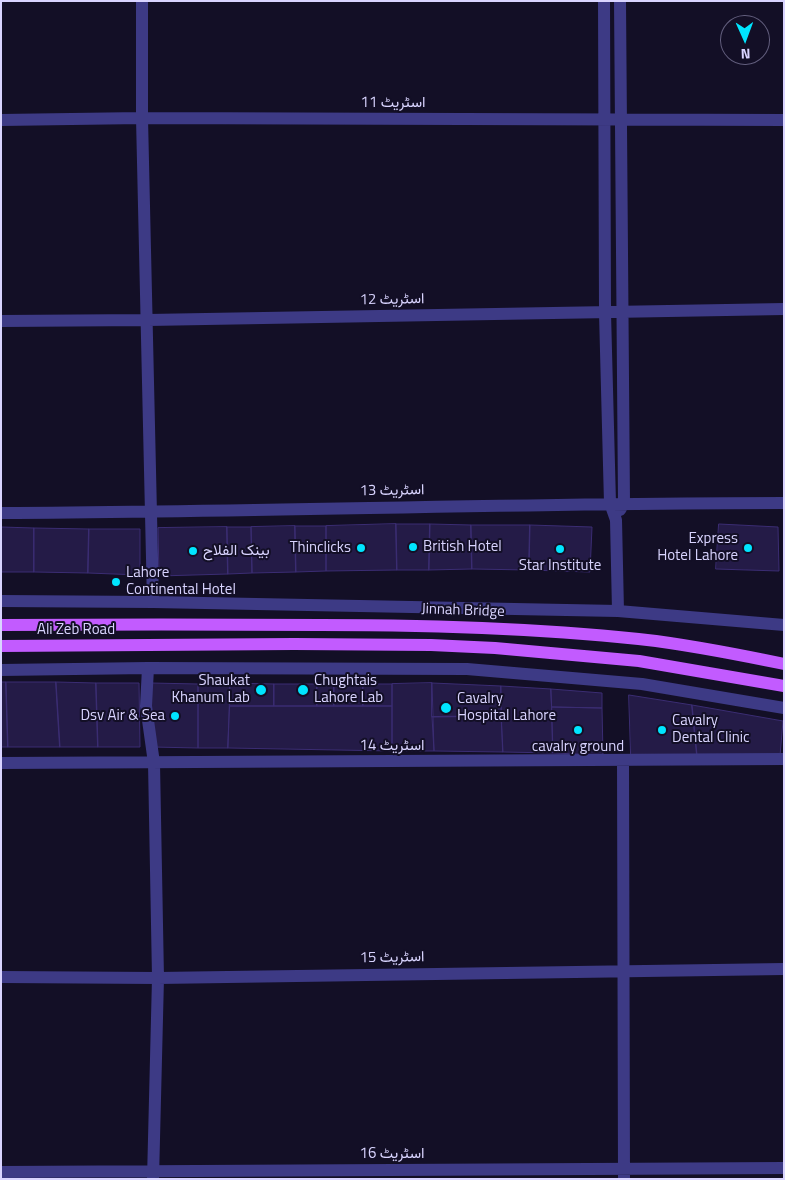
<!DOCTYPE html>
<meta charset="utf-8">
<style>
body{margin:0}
#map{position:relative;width:785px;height:1180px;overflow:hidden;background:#130f26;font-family:"Titillium Web",sans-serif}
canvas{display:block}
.frame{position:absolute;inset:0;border:2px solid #d9d4ff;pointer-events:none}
.north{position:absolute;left:720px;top:15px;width:50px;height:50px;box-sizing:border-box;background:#130f26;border:1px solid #625e7d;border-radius:50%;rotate:178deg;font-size:14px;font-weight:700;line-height:20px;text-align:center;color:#d9d4ff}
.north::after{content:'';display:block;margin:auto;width:18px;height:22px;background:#00e5ff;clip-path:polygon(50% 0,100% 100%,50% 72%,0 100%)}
</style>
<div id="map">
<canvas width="785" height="1180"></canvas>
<div class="frame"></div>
<div class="north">N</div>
</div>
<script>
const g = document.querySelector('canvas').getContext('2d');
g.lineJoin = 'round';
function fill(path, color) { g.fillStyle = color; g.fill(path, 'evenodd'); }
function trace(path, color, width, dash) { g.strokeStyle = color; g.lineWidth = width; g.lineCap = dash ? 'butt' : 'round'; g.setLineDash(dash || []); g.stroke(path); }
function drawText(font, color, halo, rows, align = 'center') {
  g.font = font + ' "Titillium Web",Vazirmatn,sans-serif'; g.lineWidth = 4; g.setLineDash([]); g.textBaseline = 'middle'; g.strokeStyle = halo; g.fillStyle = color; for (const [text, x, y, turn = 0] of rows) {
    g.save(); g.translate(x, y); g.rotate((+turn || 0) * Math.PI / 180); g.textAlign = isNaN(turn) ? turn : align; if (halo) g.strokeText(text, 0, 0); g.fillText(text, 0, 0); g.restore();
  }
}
const building = new Path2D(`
 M 396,524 L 430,524 L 429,570 L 397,570 Z
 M 396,524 L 397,570 L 326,571 L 326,526 Z
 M 430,524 L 471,525 L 472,569 L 429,570 Z
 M 719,524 L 778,527 L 779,571 L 716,569 Z
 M 471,525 L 530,525 L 529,570 L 472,569 Z
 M 530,525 L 592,527 L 590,572 L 529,570 Z
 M 295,526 L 326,526 L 326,571 L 296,572 Z
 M 295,526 L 296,572 L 252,573 L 251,527 Z
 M 1,527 L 34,528 L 34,572 L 1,572 Z
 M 227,527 L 228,574 L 159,576 L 158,528 Z
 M 227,527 L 251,527 L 252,573 L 228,574 Z
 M 34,528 L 89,529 L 88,573 L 34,572 Z
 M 89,529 L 140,529 L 140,575 L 88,573 Z
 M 1,682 L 6,682 L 8,747 L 1,747 Z
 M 6,682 L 56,682 L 60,747 L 8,747 Z
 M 56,682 L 96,683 L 98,747 L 60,747 Z
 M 96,683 L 139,683 L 140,747 L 98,747 Z
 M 151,683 L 198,684 L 198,748 L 152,747 Z
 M 230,683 L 228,748 L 198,748 L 198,684 Z
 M 230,683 L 274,684 L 274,706 L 230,706 Z
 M 432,683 L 434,751 L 392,751 L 392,684 Z
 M 432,683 L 501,686 L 501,716 L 432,717 Z
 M 274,684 L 317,684 L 317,706 L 274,706 Z
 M 317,684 L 334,684 L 334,706 L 317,706 Z
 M 334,684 L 363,684 L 363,706 L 334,706 Z
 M 363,684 L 392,684 L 392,706 L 363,706 Z
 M 501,686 L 551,689 L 553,753 L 503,752 Z
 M 551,689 L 602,693 L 602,708 L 552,707 Z
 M 629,695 L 692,705 L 697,755 L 631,755 Z
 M 692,705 L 783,721 L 780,756 L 697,755 Z
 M 230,706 L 392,706 L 392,751 L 228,748 Z
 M 552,707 L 602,708 L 603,755 L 553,753 Z
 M 501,716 L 503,752 L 434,751 L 432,717 Z`);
const minor = new Path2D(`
 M 142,1 L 142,118 L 153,602
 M 604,1 L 605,313 L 610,503 L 616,520 L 618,611
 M 1,120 L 142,118 L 784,120
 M 1,321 L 148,320 L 784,309
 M 620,510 L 624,503 L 620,1
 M 1,513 C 262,512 523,503 784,503
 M 1,601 L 153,602 L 618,611 L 784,625
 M 148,668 L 146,706 L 154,763 L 158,978 L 153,1179
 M 1,670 L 148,668 L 467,669 L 642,684 L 784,708
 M 623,761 L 624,1179
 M 1,763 L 784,759
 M 1,977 L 158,978 L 784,969
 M 1,1172 L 784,1168`);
const major = new Path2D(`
 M 1,625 C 108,625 214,624 321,625 C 433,625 544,628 656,641 C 699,647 741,655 784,664
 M 1,646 L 294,644 L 431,645 L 495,648 L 639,661 L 784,686`);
const markers = [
 [413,547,5,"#00e5ff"],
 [361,548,5,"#00e5ff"],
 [748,548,5,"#00e5ff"],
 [560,549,5,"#00e5ff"],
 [193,551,5,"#00e5ff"],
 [116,582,5,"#00e5ff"],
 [261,690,6,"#00e5ff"],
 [303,690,6,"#00e5ff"],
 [446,708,6,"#00e5ff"],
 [175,716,5,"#00e5ff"],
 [578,730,5,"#00e5ff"],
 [662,730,5,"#00e5ff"]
];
const streetNames = [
 ["اسٹریٹ 11",393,103],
 ["اسٹریٹ 12",392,300,-1],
 ["اسٹریٹ 13",392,491,-1],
 ["Jinnah Bridge",463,611,2],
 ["Ali Zeb Road",76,630],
 ["اسٹریٹ 14",392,746],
 ["اسٹریٹ 15",392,958,-1],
 ["اسٹریٹ 16",392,1154]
];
const poiNames = [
 ["Express",738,539,"right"],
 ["Hotel Lahore",738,556,"right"],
 ["British Hotel",423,547],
 ["Thinclicks",351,548,"right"],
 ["بینک الفلاح",203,551],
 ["Star Institute",560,566,"center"],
 ["Lahore",126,573],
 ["Continental Hotel",126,590],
 ["Shaukat",250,681,"right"],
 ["Khanum Lab",250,698,"right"],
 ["Chughtais",314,681],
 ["Lahore Lab",314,698],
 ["Cavalry",457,699],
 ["Hospital Lahore",457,716],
 ["Dsv Air & Sea",165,716,"right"],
 ["Cavalry",672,721],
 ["Dental Clinic",672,738],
 ["cavalry ground",578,747,"center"]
];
fill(building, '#241b47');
trace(building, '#3b2d73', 1);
trace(minor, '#3d3a85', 12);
trace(major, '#c25bff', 12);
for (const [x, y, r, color] of markers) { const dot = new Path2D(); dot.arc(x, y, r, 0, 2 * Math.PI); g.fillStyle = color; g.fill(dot); trace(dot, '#130f26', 2); }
drawText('15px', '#d9d4ff', '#130f26', streetNames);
drawText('15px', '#d9d4ff', '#130f26', poiNames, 'left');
</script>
